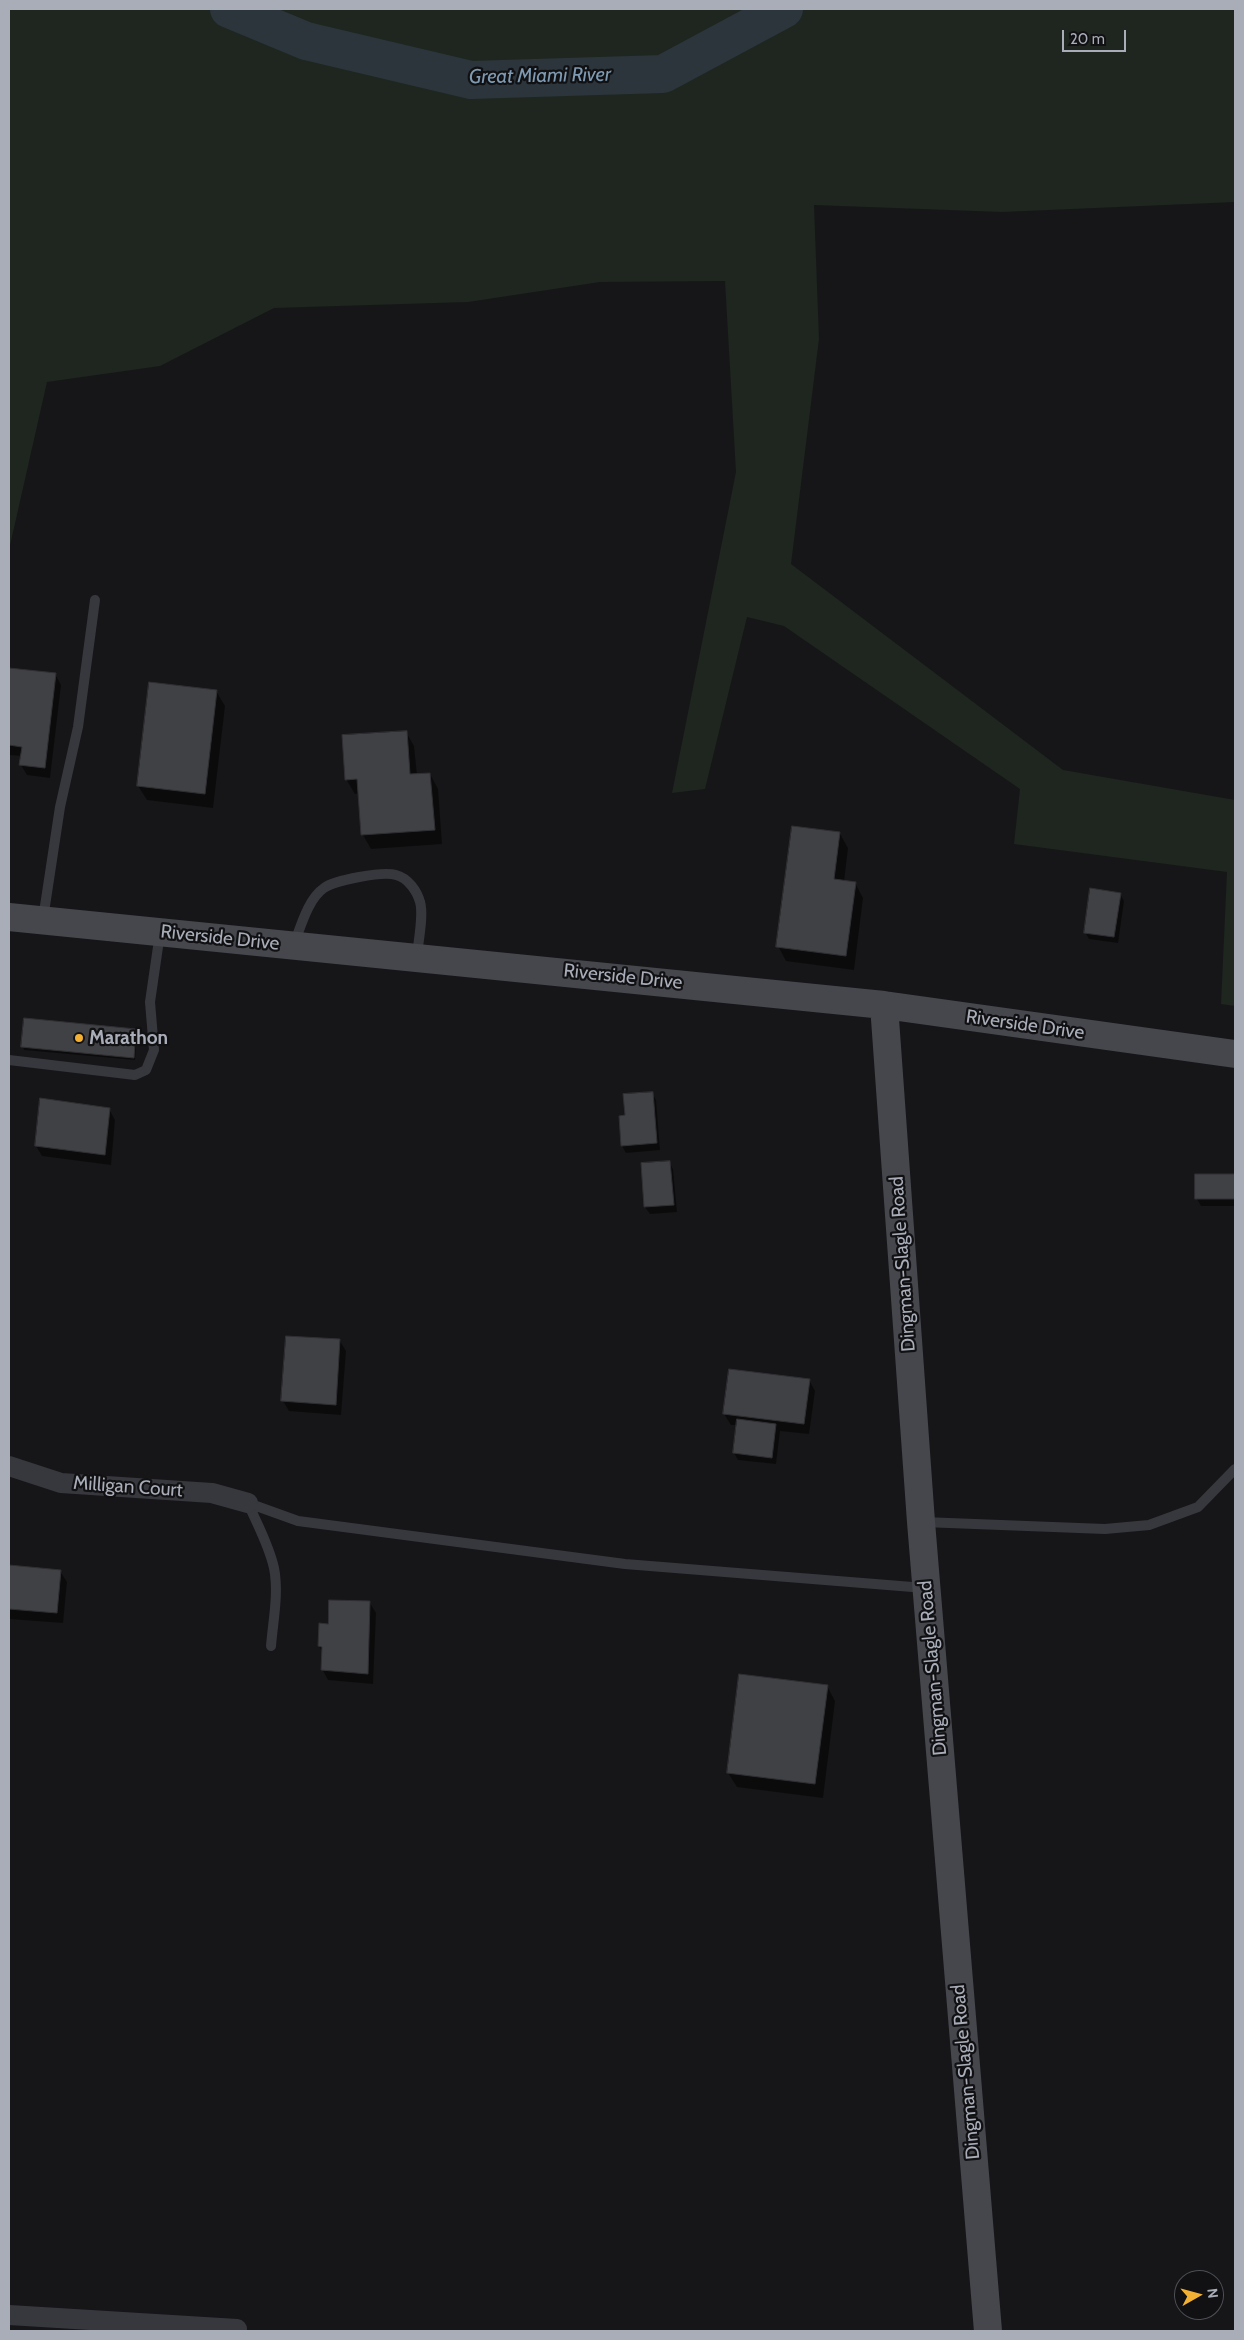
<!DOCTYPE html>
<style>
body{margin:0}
#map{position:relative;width:1244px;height:2340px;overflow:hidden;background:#161618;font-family:Cabin,sans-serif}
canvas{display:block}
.frame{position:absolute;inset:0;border:10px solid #a8adb8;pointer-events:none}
.north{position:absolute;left:1174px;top:2270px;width:50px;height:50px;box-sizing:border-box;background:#111113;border:1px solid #4d4f55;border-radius:50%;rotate:83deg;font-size:14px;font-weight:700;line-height:20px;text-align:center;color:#a8adb8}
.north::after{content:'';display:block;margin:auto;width:18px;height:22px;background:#f2b134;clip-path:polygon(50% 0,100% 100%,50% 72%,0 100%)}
.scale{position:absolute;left:1062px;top:30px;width:64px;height:22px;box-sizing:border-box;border:2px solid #a8adb8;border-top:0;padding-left:6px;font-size:15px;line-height:18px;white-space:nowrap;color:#a8adb8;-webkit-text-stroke:4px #111113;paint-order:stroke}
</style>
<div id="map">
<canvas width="1244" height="2340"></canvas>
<div class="frame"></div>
<div class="north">N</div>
<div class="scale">20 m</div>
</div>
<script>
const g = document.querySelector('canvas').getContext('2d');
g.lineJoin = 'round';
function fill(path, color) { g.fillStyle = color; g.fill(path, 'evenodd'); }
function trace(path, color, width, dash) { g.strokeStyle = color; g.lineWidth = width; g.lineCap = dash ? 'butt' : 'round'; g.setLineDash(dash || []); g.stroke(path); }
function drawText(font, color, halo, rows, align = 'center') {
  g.font = font + ' Cabin,sans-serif'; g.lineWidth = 4.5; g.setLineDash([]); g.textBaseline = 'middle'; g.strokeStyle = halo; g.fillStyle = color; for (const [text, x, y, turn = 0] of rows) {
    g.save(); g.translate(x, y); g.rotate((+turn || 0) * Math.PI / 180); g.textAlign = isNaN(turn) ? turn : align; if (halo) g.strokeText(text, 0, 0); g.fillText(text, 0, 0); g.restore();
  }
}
const green = new Path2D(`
 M 9,9 L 1235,9 L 1235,202 L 1002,212 L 814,205 L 819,339 L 791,564 L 1063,770 L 1235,800 L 1235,1006 L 1221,1004 L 1227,872 L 1014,844 L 1020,789 L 784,626 L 747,617 L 705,789 L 672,793 L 736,472 L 725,281 L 600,282 L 468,302 L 274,308 L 160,366 L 47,382 L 9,550 Z`);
const shadow = new Path2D(`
 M 9,669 L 55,674 L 61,685 L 50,778 L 27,775 L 21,765 L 22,756 L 9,755 Z
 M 216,691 L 225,706 L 213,808 L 147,800 L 138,786 Z
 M 406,732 L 414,746 L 417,775 L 430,774 L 438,789 L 442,844 L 371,849 L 363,835 L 360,793 L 355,794 L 346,779 Z
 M 840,834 L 848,848 L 844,882 L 855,883 L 863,898 L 854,970 L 786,961 L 778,946 Z
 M 1120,894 L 1124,901 L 1118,943 L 1089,939 L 1085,932 Z
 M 136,1030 L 137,1033 L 135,1060 L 24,1050 L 23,1046 Z
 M 652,1093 L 656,1100 L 660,1150 L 626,1153 L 622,1146 L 627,1116 Z
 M 109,1109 L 115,1120 L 111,1165 L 42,1156 L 36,1146 Z
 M 669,1162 L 673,1169 L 677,1212 L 650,1214 L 645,1207 Z
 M 1196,1175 L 1235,1175 L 1235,1206 L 1201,1206 L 1197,1199 Z
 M 340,1341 L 346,1351 L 341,1415 L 289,1411 L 283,1401 Z
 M 809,1380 L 815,1391 L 809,1434 L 780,1431 L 776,1464 L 738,1460 L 734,1453 L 737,1425 L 731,1425 L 724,1414 Z
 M 9,1567 L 60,1571 L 67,1582 L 63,1623 L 9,1619 Z
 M 370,1603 L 376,1613 L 373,1684 L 328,1680 L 322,1669 L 323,1653 L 319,1646 L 329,1625 Z
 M 827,1686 L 835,1701 L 823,1798 L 737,1787 L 728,1773 Z`);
const river = new Path2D(`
 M 229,9 L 306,41 L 471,80 L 663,74 L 784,9`);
const building = new Path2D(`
 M 9,668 L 56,673 L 45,768 L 19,765 L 22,747 L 9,745 Z
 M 149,682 L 217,690 L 205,794 L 137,786 Z
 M 407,731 L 410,774 L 430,773 L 435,830 L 361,835 L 357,779 L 345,780 L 342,735 Z
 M 792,826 L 840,832 L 834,879 L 856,882 L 846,956 L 776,947 Z
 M 1090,888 L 1121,893 L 1114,937 L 1084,933 Z
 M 24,1018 L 136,1029 L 134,1058 L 21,1047 Z
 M 653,1092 L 657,1143 L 621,1146 L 619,1116 L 625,1115 L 623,1094 Z
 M 40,1098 L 110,1108 L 105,1155 L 35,1146 Z
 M 670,1161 L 674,1205 L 644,1207 L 641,1163 Z
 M 1195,1174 L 1235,1174 L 1235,1199 L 1195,1199 Z
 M 286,1336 L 340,1339 L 336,1405 L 281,1401 Z
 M 729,1369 L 810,1379 L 804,1424 L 723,1414 Z
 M 737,1419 L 776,1424 L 772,1458 L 733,1453 Z
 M 9,1565 L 61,1570 L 57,1613 L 9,1609 Z
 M 329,1600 L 370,1601 L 368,1674 L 321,1670 L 322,1647 L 318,1646 L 319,1623 L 328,1624 Z
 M 739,1674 L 828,1685 L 815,1784 L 727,1773 Z`);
const lane = new Path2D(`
 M 43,919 L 60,807 L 78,727 L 95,600
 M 294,944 C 301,926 308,899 324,888 C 335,880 383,871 396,875 C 408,878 417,891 420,902 C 424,915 418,942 417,956
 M 9,1060 L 135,1075 L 146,1070 L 154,1050 L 150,1002 L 160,933
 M 248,1503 L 298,1521 L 625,1564 L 925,1588
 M 248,1503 C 257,1524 269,1545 274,1568 C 279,1593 273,1621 271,1646
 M 923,1522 L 1105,1529 L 1149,1525 L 1198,1507 L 1235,1469`);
const street = new Path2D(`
 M 9,1466 L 61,1483 L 212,1493 L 248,1503
 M 9,2315 L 237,2329`);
const secondary = new Path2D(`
 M 9,917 L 884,1005 L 1235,1054
 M 884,1005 L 921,1522 L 988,2331`);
const markers = [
 [79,1038,5,"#f2b134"]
];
const streetNames = [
 ["Riverside Drive",220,938,6],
 ["Riverside Drive",623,977,6],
 ["Riverside Drive",1025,1025,8],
 ["Dingman-Slagle Road",903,1264,-94],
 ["Milligan Court",128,1487,4],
 ["Dingman-Slagle Road",933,1668,-95],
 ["Dingman-Slagle Road",966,2072,-95]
];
const poiNames = [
 ["Marathon",89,1038]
];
const waterNames = [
 ["Great Miami River",540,76,-1]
];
fill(green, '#1e261f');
fill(shadow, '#0007');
trace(river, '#2c353c', 38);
fill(building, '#404145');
trace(building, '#303034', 1);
trace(lane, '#37383d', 10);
trace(street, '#37383d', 20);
trace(secondary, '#45474d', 28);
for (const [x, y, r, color] of markers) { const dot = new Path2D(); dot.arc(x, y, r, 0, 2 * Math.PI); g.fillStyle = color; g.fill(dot); trace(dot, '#111113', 2); }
drawText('19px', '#a8adb8', '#111113', streetNames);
drawText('bold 19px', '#a8adb8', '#111113', poiNames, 'left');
drawText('italic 20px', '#7f9bb3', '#111113', waterNames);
</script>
